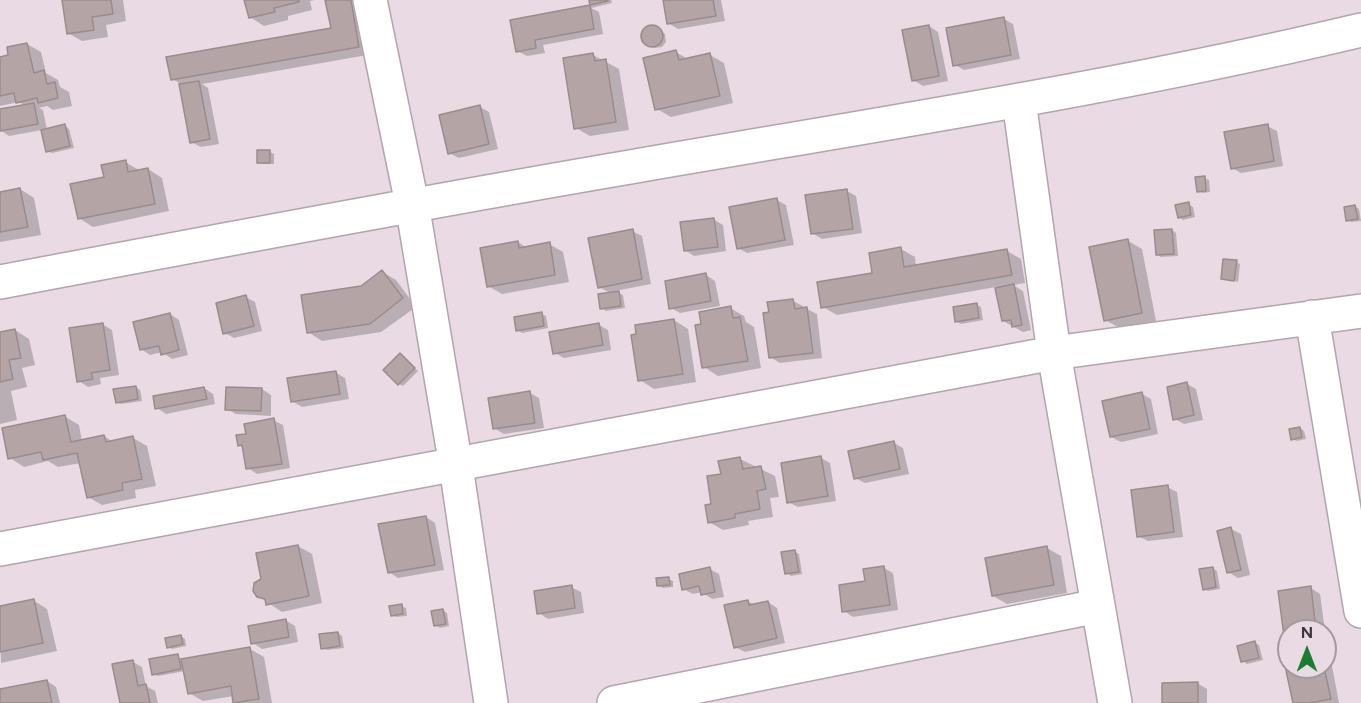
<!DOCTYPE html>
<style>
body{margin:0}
#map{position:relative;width:1361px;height:703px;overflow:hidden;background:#e9dae3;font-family:Figtree,sans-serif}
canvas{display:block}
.north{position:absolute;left:1277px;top:619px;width:60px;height:60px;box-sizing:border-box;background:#e9dae3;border:2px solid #a499a0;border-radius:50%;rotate:0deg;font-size:16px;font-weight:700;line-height:24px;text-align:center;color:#3d373b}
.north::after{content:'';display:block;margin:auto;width:21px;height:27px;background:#1b7d30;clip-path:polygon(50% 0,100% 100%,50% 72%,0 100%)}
</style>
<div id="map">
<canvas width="1361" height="703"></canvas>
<div class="north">N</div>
</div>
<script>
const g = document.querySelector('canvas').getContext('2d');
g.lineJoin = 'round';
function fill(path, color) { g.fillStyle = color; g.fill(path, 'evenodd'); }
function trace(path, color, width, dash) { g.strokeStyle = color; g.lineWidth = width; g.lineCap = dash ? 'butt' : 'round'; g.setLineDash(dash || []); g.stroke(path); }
const shadow = new Path2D(`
 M 63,0 L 123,0 L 126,21 L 106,25 L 108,37 L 82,41 L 68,33 Z
 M 246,0 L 315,0 L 310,1 L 312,10 L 288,16 L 288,20 L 264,26 L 250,17 Z
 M 330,0 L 356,0 L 373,54 L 202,84 L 208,88 L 219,144 L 201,147 L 191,142 L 181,84 L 172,79 L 332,29 Z
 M 590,0 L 611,0 L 612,3 L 591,8 L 599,12 L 603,34 L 543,45 L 545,53 L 527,56 L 517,51 L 512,21 L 591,6 Z
 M 664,0 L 721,0 L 725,21 L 678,29 L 668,23 Z
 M 1004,19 L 1013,24 L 1020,59 L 964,70 L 955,65 Z
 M 929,26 L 938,32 L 948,81 L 923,86 L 913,80 Z
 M 654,27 L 665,34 L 666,42 L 662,47 L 655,48 L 644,41 L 643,34 L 647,28 Z
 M 27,44 L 41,52 L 46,73 L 58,80 L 60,87 L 69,92 L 72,106 L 53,110 L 47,106 L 39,108 L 43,110 L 47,130 L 65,126 L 69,129 L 74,148 L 52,153 L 47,151 L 42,130 L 9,136 L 0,130 L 0,110 L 26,106 L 19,102 L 0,106 L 0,58 L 10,56 Z
 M 676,52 L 689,60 L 710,55 L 724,63 L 733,103 L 671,117 L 657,109 Z
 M 593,55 L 619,69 L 629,130 L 590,136 L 576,128 Z
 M 480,107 L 489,112 L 498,149 L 459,158 L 449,153 Z
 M 1267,126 L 1277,131 L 1283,166 L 1241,173 L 1232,168 Z
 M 270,152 L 274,154 L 274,164 L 263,164 L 259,162 Z
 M 125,162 L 139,170 L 148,169 L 162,178 L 169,211 L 93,227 L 79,218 Z
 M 1204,178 L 1209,180 L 1210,192 L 1203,193 L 1198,191 Z
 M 20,189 L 34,198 L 41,235 L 0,242 L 0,193 Z
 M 847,191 L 856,196 L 862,233 L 822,239 L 812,233 Z
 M 777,200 L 786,205 L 794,245 L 747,253 L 738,248 Z
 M 1188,204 L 1193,207 L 1195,217 L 1183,220 L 1179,217 Z
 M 1355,206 L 1359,209 L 1361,221 L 1351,222 L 1347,220 Z
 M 713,219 L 723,225 L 726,251 L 694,256 L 685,250 Z
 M 1172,230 L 1176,233 L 1178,256 L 1161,257 L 1157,255 Z
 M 632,231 L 642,236 L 651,284 L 615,291 L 623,295 L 625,308 L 606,311 L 601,308 L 612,294 L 599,287 Z
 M 1128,241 L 1142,249 L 1156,321 L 1120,328 L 1105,320 Z
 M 518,242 L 527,248 L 549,244 L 563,252 L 569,282 L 502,294 L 488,286 Z
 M 901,249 L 915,257 L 916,267 L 1007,251 L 1021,259 L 1025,283 L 1013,285 L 1023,291 L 1031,330 L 1023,332 L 1003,321 L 996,287 L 837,315 L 823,307 L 874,274 Z
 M 1236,262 L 1240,264 L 1238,282 L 1222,278 Z
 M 382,272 L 396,280 L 416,307 L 381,332 L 322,341 L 308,332 Z
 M 706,275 L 715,281 L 720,306 L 680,313 L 671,308 Z
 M 246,297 L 255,302 L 262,331 L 234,338 L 225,333 Z
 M 793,301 L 803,306 L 803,309 L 807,309 L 817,314 L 822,358 L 780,363 L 770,357 Z
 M 977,305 L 981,307 L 983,320 L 961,324 L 956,321 Z
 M 730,308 L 744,316 L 746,322 L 754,327 L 761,368 L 718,376 L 704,367 L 703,325 Z
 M 170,314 L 179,320 L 188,355 L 172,359 L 162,352 L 150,355 L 141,349 Z
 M 541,314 L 546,316 L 548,328 L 522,333 L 517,330 Z
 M 674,320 L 688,329 L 696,382 L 654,389 L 640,380 Z
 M 102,324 L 112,330 L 119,375 L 100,378 L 101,384 L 88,387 L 79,381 Z
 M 599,325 L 608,330 L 611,350 L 564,358 L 555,353 Z
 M 15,330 L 29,339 L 35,365 L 22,368 L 27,387 L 11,391 L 17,420 L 0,424 L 0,334 Z
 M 404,358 L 418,371 L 403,386 L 399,384 Z
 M 335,372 L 345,378 L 349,399 L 302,407 L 292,401 Z
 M 1187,384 L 1196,389 L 1203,420 L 1184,424 L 1175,419 Z
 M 136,387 L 140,390 L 142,401 L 121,404 L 117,402 Z
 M 204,388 L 213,394 L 215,404 L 166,414 L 157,408 Z
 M 262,389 L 271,395 L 271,416 L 236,414 L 227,409 Z
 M 530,393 L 539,398 L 544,428 L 504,434 L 494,428 Z
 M 1142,394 L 1151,399 L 1158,434 L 1121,442 L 1111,437 Z
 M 64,416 L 79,425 L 82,441 L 104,436 L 113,442 L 133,438 L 147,446 L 156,486 L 135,490 L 136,498 L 102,505 L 88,497 L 81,463 L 58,467 L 48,461 L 24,467 L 10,458 Z
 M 273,420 L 283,425 L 290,468 L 257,474 L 248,468 L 244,448 L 239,445 L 247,435 Z
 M 1300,428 L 1304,431 L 1306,439 L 1297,441 L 1292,439 Z
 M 894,443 L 903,448 L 909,474 L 865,483 L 855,478 Z
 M 821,458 L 830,463 L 836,501 L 798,507 L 788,502 Z
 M 740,459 L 775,476 L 779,497 L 770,498 L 773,517 L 748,521 L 749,525 L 723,530 L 709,522 L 713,505 Z
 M 1167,487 L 1177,492 L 1183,537 L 1148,541 L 1138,536 Z
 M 426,517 L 435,523 L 444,570 L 398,578 L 389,572 Z
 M 1231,529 L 1241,534 L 1250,575 L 1238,578 L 1228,572 Z
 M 298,546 L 312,554 L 322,603 L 282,612 L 258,596 L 263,580 Z
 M 1047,548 L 1061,556 L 1067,593 L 1007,604 L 993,596 Z
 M 794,551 L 799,554 L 802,574 L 791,576 L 787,573 Z
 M 884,568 L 893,573 L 898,610 L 853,617 L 844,611 L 867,582 Z
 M 1213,568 L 1217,571 L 1220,589 L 1208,591 L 1204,589 Z
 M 710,569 L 719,574 L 724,597 L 712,599 L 702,592 L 693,594 L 683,589 Z
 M 668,579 L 673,581 L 673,587 L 663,588 L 659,586 Z
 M 571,587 L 581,592 L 584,613 L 548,619 L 539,613 Z
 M 1311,588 L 1320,594 L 1325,631 L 1289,631 L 1289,637 L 1286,635 Z
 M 33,600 L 47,609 L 57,651 L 1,663 L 0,608 Z
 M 747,601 L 755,605 L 768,602 L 777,608 L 785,643 L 745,652 L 735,647 Z
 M 401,606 L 406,608 L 407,616 L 396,617 L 392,615 Z
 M 442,610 L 447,613 L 449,626 L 440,628 L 435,625 Z
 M 285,620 L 295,626 L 298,642 L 262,649 L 253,643 Z
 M 338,633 L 342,636 L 344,648 L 327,650 L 323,648 Z
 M 181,636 L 185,639 L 186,646 L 172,649 L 168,647 Z
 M 1255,643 L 1259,645 L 1263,660 L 1247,664 L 1243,661 Z
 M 250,649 L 264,657 L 272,703 L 236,703 L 234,696 L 203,701 L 189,693 L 185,671 L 158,676 L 153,674 L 178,656 L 182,660 Z
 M 133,662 L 142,667 L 146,686 L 155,691 L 158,703 L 121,703 Z
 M 1325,662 L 1332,666 L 1339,703 L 1295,703 L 1290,667 L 1325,667 Z
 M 47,681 L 56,687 L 60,703 L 0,703 L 0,690 Z
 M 1197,683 L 1207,689 L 1207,703 L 1164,703 Z`);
const building = new Path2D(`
 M 62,0 L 111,0 L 113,14 L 92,17 L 94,30 L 67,34 Z
 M 244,0 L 299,0 L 299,2 L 274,8 L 275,12 L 249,18 Z
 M 325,0 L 351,0 L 359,47 L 171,80 L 166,57 L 331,28 Z
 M 589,0 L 608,0 L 608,1 L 590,5 Z
 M 663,0 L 713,0 L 716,16 L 667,24 Z
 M 590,5 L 594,29 L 535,40 L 536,48 L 516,52 L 510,20 Z
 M 1004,17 L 1011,55 L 953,66 L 946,28 Z
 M 929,25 L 939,76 L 912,81 L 902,30 Z
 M641 36a11 11 0 1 1 22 0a11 11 0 1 1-22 0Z
 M 27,43 L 34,73 L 44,70 L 47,84 L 55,82 L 58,98 L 38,103 L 37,98 L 16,103 L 14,93 L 0,96 L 0,57 L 8,55 L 7,47 Z
 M 676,50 L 679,60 L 710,53 L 720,96 L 655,110 L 643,58 Z
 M 593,53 L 595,61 L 606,59 L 616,122 L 574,129 L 563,58 Z
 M 199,81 L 210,139 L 190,143 L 179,84 Z
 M 34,103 L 38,124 L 0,131 L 0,109 Z
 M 480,105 L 489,144 L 448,154 L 439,115 Z
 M 65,124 L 70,146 L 46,152 L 41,130 Z
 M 1268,124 L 1274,161 L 1231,169 L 1224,132 Z
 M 257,150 L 270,150 L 270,163 L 257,163 Z
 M 126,160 L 128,172 L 148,168 L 155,204 L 78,219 L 70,184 L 104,177 L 101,165 Z
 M 1205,176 L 1206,191 L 1197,192 L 1195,177 Z
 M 20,188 L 28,227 L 0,232 L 0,192 Z
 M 847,189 L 853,229 L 811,234 L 805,195 Z
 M 777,198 L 785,240 L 737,249 L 729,207 Z
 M 1189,202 L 1191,215 L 1178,218 L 1175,205 Z
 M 1355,205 L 1358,219 L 1346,221 L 1344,207 Z
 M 714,218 L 718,247 L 684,251 L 680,222 Z
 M 633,229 L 642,279 L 598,288 L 588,238 Z
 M 1172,229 L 1174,254 L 1156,255 L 1154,230 Z
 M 1128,239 L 1142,313 L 1104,321 L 1089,247 Z
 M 518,241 L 519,248 L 550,242 L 555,275 L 487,287 L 480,248 Z
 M 901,247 L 904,267 L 1007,249 L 1012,275 L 821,308 L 817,282 L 872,273 L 869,253 Z
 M 1223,259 L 1237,260 L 1234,281 L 1221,279 Z
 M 382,270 L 403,298 L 370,324 L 307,333 L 301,295 L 361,286 Z
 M 706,273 L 711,301 L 669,309 L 665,281 Z
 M 1014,284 L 1022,325 L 1012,327 L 1011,320 L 1002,321 L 995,288 Z
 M 619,291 L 621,306 L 600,309 L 598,294 Z
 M 246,295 L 254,326 L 223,334 L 216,303 Z
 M 793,299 L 795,309 L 807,307 L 813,353 L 769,358 L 763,313 L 769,312 L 767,302 Z
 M 977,303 L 979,318 L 955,322 L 953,307 Z
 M 731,306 L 733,318 L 740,317 L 748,361 L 702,368 L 695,325 L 701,324 L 699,312 Z
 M 542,312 L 544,326 L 516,331 L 514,317 Z
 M 170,313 L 179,350 L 161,355 L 159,346 L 140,350 L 133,322 Z
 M 674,319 L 683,374 L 638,381 L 631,335 L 636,334 L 635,325 Z
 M 103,323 L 110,370 L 91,373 L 93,379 L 77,382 L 69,328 Z
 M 599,323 L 603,345 L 553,354 L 549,332 Z
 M 15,329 L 21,358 L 9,360 L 13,379 L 0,382 L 0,332 Z
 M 400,353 L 415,368 L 398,385 L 383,370 Z
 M 336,371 L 340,394 L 291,402 L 287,378 Z
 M 1187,382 L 1194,415 L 1173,420 L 1167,387 Z
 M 136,386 L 138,399 L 116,403 L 113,389 Z
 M 204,387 L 207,399 L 155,409 L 153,396 Z
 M 226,387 L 262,388 L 261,411 L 225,410 Z
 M 530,391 L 535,423 L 493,429 L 488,398 Z
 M 1142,392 L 1150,429 L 1110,437 L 1102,401 Z
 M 65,415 L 71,442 L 104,435 L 106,442 L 133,436 L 142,479 L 122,483 L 123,490 L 87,498 L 77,453 L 43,460 L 41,452 L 8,459 L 2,428 Z
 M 274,418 L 282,464 L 246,469 L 242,445 L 238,446 L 236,435 L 246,434 L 244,424 Z
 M 1300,427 L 1302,437 L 1291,440 L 1289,429 Z
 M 894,441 L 900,469 L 854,479 L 848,451 Z
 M 821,456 L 828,496 L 787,503 L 781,463 Z
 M 740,457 L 743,469 L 761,466 L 766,489 L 757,491 L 760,509 L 735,514 L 735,518 L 708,523 L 705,505 L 711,504 L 707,476 L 721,474 L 718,461 Z
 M 1168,485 L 1174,532 L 1137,537 L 1131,490 Z
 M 426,516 L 435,565 L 388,573 L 378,524 Z
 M 1231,527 L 1241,570 L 1227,573 L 1217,531 Z
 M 298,545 L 309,596 L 266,605 L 265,599 L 257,597 L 253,591 L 254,583 L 261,579 L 256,553 Z
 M 1047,546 L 1054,585 L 992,596 L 985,558 Z
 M 795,550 L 799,572 L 785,574 L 781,552 Z
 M 884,566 L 890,605 L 842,612 L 839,585 L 865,581 L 863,569 Z
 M 710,567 L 715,592 L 701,595 L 699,586 L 682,590 L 679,574 Z
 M 1213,567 L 1216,587 L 1203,590 L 1199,569 Z
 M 669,577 L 670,585 L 657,586 L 656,578 Z
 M 572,585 L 575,608 L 537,614 L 534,591 Z
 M 1311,586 L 1316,631 L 1289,631 L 1289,635 L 1284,636 L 1278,591 Z
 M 34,599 L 43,643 L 0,652 L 0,606 Z
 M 748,600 L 749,605 L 768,601 L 777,638 L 734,648 L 724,605 Z
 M 402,604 L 403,614 L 391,616 L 389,606 Z
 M 443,609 L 446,624 L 434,626 L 431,611 Z
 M 286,619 L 289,637 L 251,644 L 248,626 Z
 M 338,632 L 340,646 L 321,649 L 319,634 Z
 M 181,635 L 183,644 L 167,648 L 165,638 Z
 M 1255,641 L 1259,658 L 1241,662 L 1237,646 Z
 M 250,647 L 259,699 L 233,703 L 231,686 L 188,694 L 181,659 Z
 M 178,654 L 181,669 L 152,675 L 149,659 Z
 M 133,660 L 138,686 L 146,684 L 150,703 L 120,703 L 112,664 Z
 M 1285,666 L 1324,667 L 1331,699 L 1310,703 L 1293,703 Z
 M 47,680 L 52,703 L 0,703 L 0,689 Z
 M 1198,682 L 1198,703 L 1162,703 L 1162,683 Z`);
const minor = new Path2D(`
 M 370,0 L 412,204 L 456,466 L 491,703
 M 1019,101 L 1054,353 L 1115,703
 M 0,282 C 212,242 424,202 636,166 C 879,124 1122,87 1361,30
 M 1312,317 L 1361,611
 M 0,549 L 1054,353 L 1361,311
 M 614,703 L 1098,606`);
fill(shadow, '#0003');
fill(building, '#b5a4a5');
trace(building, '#9c8b8c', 1.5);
trace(minor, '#b2a5ad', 36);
trace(minor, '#fff', 33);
</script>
